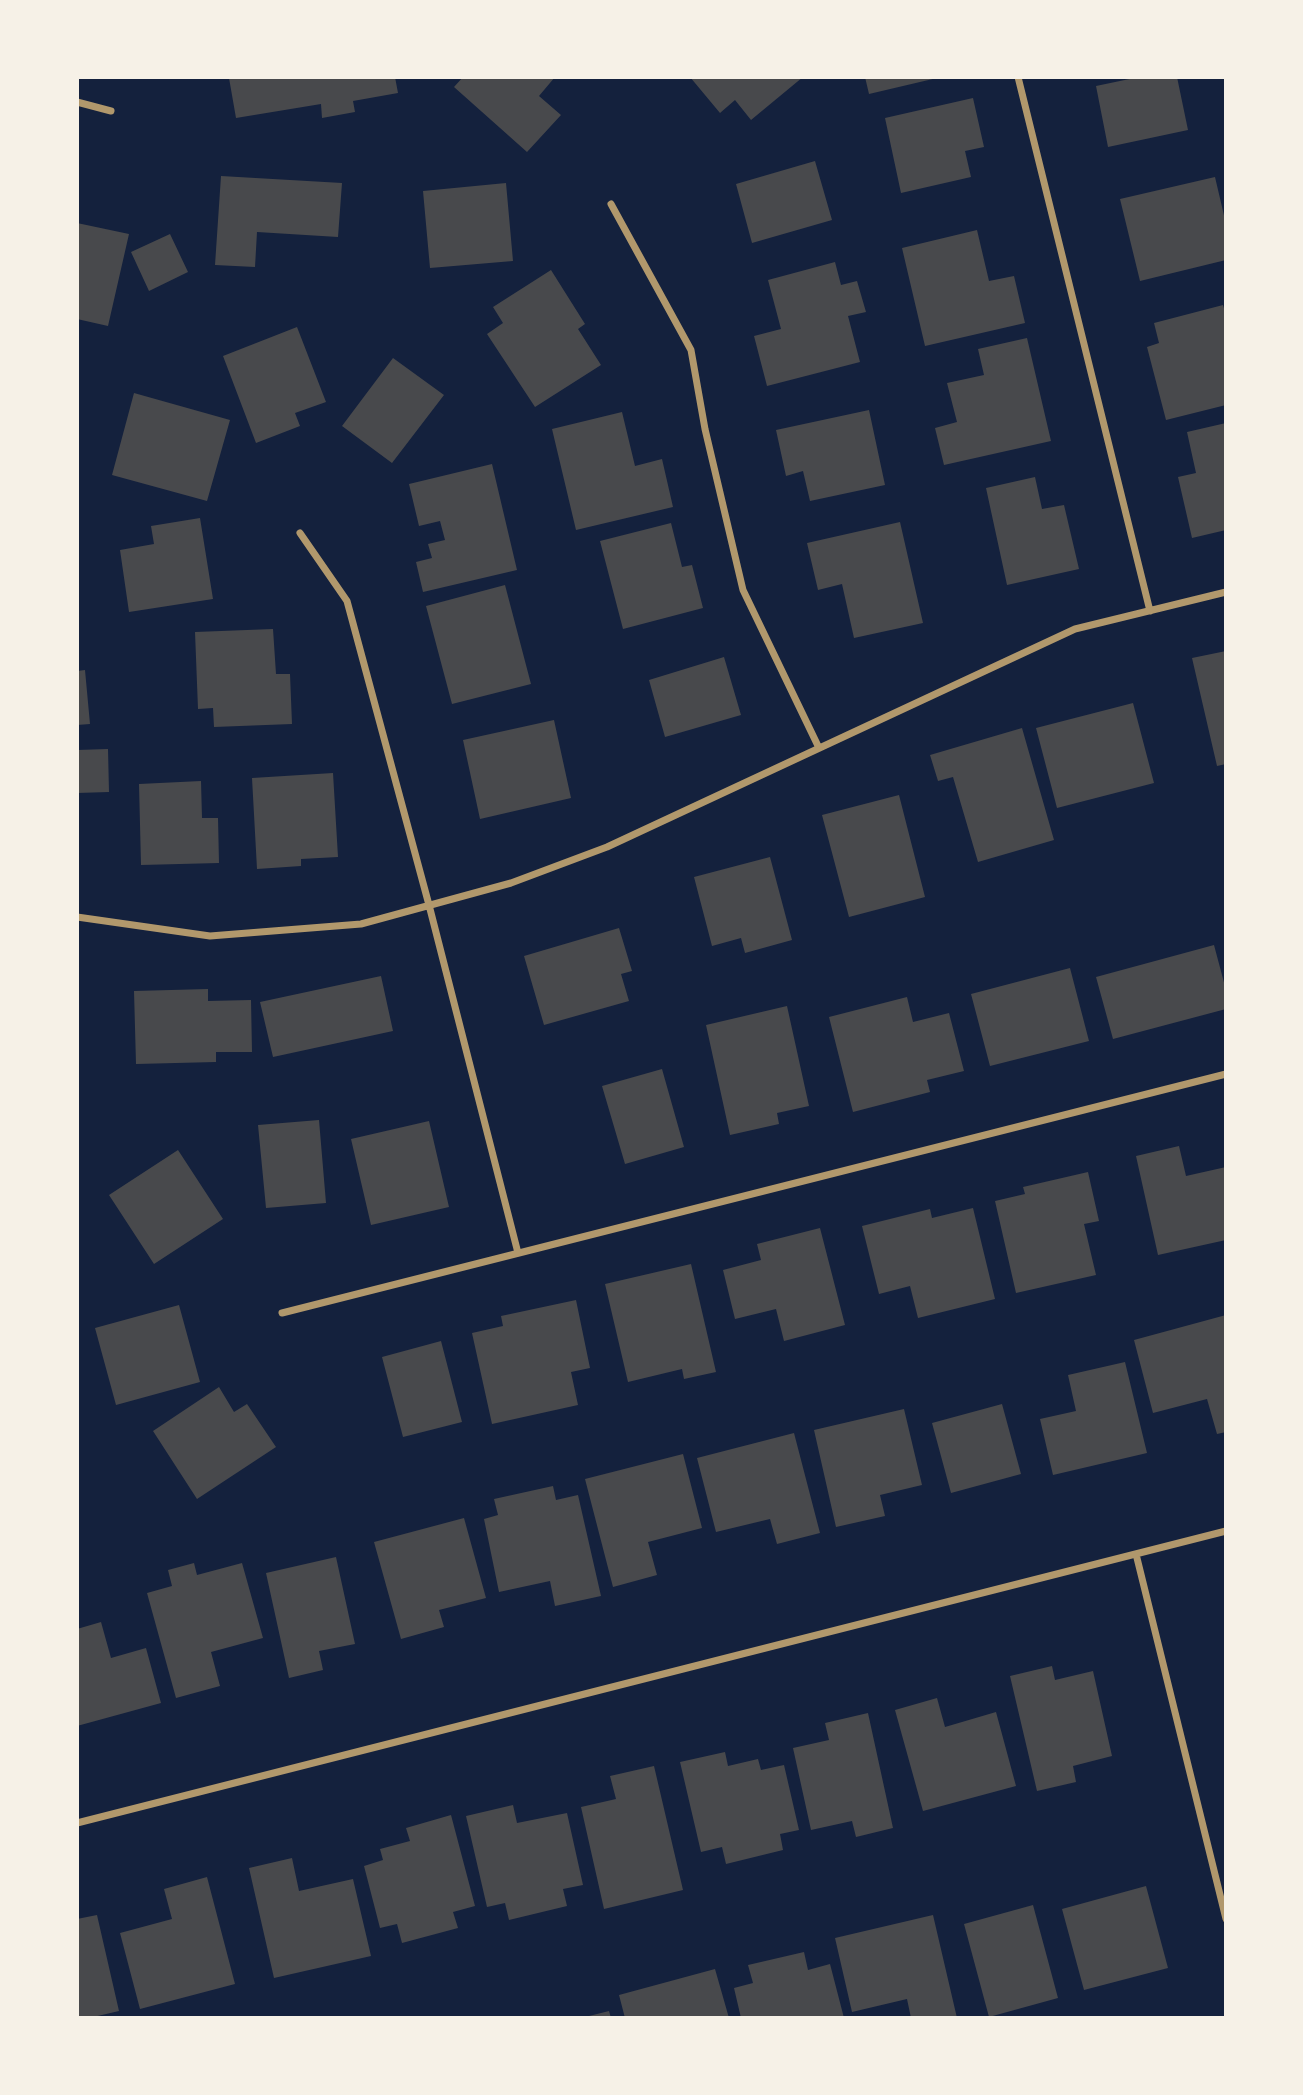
<!DOCTYPE html>
<style>
body{margin:0}
#map{position:relative;width:1303px;height:2095px;overflow:hidden;background:#14213d;font-family:Poppins,sans-serif}
canvas{display:block}
.frame{position:absolute;inset:0;border:79px solid #f6f1e7;pointer-events:none}
</style>
<div id="map">
<canvas width="1303" height="2095"></canvas>
<div class="frame"></div>
</div>
<script>
const g = document.querySelector('canvas').getContext('2d');
g.lineJoin = 'round';
function fill(path, color) { g.fillStyle = color; g.fill(path, 'evenodd'); }
function trace(path, color, width, dash) { g.strokeStyle = color; g.lineWidth = width; g.lineCap = dash ? 'butt' : 'round'; g.setLineDash(dash || []); g.stroke(path); }
const building = new Path2D(`
 M 234,77 L 395,77 L 398,93 L 353,101 L 355,112 L 322,118 L 321,104 L 236,118 L 229,78 Z
 M 463,77 L 555,77 L 539,96 L 561,115 L 527,152 L 454,87 Z
 M 690,77 L 803,77 L 751,120 L 735,100 L 720,113 Z
 M 865,77 L 936,77 L 937,78 L 869,94 Z
 M 1139,77 L 1177,77 L 1188,130 L 1108,147 L 1096,86 Z
 M 973,98 L 984,147 L 965,151 L 971,177 L 901,193 L 885,118 Z
 M 815,161 L 832,220 L 752,243 L 736,184 Z
 M 221,176 L 342,183 L 338,237 L 257,232 L 255,267 L 215,265 Z
 M 1215,177 L 1226,224 L 1226,260 L 1140,281 L 1120,199 Z
 M 506,183 L 513,261 L 430,268 L 423,191 Z
 M 77,223 L 129,234 L 108,326 L 77,319 Z
 M 977,230 L 989,281 L 1014,276 L 1025,323 L 925,346 L 902,248 Z
 M 170,234 L 188,272 L 149,291 L 131,252 Z
 M 835,262 L 841,285 L 857,281 L 866,312 L 848,316 L 860,362 L 767,386 L 754,336 L 781,329 L 768,280 Z
 M 551,270 L 585,324 L 578,329 L 601,365 L 535,407 L 487,334 L 503,323 L 493,307 Z
 M 1223,305 L 1226,315 L 1226,405 L 1166,420 L 1147,347 L 1159,343 L 1154,323 Z
 M 297,327 L 326,402 L 295,413 L 300,426 L 256,443 L 223,356 Z
 M 1027,338 L 1051,441 L 944,465 L 935,428 L 957,422 L 947,383 L 984,375 L 978,349 Z
 M 393,358 L 444,395 L 392,463 L 342,426 Z
 M 134,393 L 230,420 L 207,501 L 112,475 Z
 M 869,410 L 885,485 L 810,501 L 803,471 L 786,476 L 776,430 Z
 M 622,412 L 635,466 L 662,459 L 673,507 L 576,530 L 552,429 Z
 M 1226,423 L 1226,530 L 1192,538 L 1178,477 L 1196,473 L 1187,432 Z
 M 492,464 L 517,570 L 423,592 L 416,562 L 432,558 L 428,544 L 445,540 L 440,521 L 419,526 L 409,484 Z
 M 1035,477 L 1042,509 L 1064,505 L 1079,569 L 1007,585 L 986,488 Z
 M 200,518 L 213,599 L 129,612 L 120,550 L 154,544 L 151,526 Z
 M 900,522 L 923,623 L 854,638 L 842,584 L 818,590 L 807,543 Z
 M 671,523 L 682,567 L 692,565 L 703,608 L 623,629 L 600,541 Z
 M 505,585 L 531,684 L 452,704 L 426,606 Z
 M 273,629 L 276,674 L 290,674 L 292,724 L 214,727 L 213,708 L 198,709 L 195,632 Z
 M 1226,651 L 1226,764 L 1217,766 L 1192,658 Z
 M 724,657 L 741,715 L 665,737 L 649,680 Z
 M 85,670 L 90,724 L 77,725 L 77,671 Z
 M 1133,703 L 1154,783 L 1057,808 L 1036,728 Z
 M 554,720 L 571,798 L 480,819 L 463,740 Z
 M 1022,728 L 1054,840 L 978,862 L 953,777 L 938,781 L 930,755 Z
 M 108,749 L 109,792 L 77,793 L 77,750 Z
 M 333,773 L 338,857 L 301,859 L 301,866 L 257,869 L 252,778 Z
 M 201,781 L 202,818 L 218,818 L 219,863 L 141,865 L 139,784 Z
 M 899,795 L 925,897 L 849,917 L 822,815 Z
 M 770,857 L 792,940 L 745,953 L 741,938 L 712,946 L 694,877 Z
 M 619,928 L 632,971 L 621,974 L 629,1001 L 544,1025 L 524,956 Z
 M 1214,945 L 1226,990 L 1226,1009 L 1113,1039 L 1096,977 Z
 M 1070,968 L 1089,1041 L 990,1066 L 971,994 Z
 M 381,976 L 393,1031 L 273,1057 L 260,1002 Z
 M 208,989 L 208,1001 L 251,1000 L 252,1052 L 216,1052 L 216,1062 L 136,1064 L 134,991 Z
 M 907,997 L 913,1022 L 949,1013 L 964,1071 L 927,1080 L 930,1092 L 853,1112 L 829,1017 Z
 M 787,1006 L 809,1106 L 777,1113 L 779,1124 L 730,1135 L 706,1025 Z
 M 662,1069 L 684,1147 L 625,1164 L 602,1086 Z
 M 319,1120 L 326,1203 L 266,1208 L 258,1125 Z
 M 429,1121 L 449,1207 L 371,1225 L 351,1139 Z
 M 1179,1146 L 1186,1176 L 1226,1167 L 1226,1240 L 1158,1255 L 1136,1156 Z
 M 178,1150 L 223,1219 L 154,1264 L 109,1195 Z
 M 1088,1172 L 1099,1221 L 1084,1224 L 1096,1275 L 1016,1293 L 995,1201 L 1025,1194 L 1023,1187 Z
 M 973,1208 L 995,1299 L 918,1318 L 910,1286 L 879,1294 L 862,1226 L 930,1209 L 932,1218 Z
 M 820,1228 L 845,1325 L 784,1341 L 776,1309 L 735,1319 L 723,1270 L 761,1260 L 757,1244 Z
 M 691,1264 L 716,1372 L 684,1379 L 682,1369 L 628,1382 L 605,1284 Z
 M 576,1300 L 590,1368 L 571,1372 L 578,1405 L 492,1424 L 472,1333 L 503,1326 L 501,1316 Z
 M 179,1305 L 200,1382 L 116,1405 L 95,1328 Z
 M 1226,1315 L 1226,1432 L 1217,1434 L 1207,1399 L 1153,1413 L 1134,1340 Z
 M 441,1341 L 462,1422 L 403,1437 L 382,1357 Z
 M 1125,1362 L 1147,1453 L 1053,1475 L 1040,1419 L 1076,1411 L 1068,1375 Z
 M 219,1387 L 234,1412 L 247,1404 L 276,1447 L 197,1499 L 153,1431 Z
 M 1002,1404 L 1021,1474 L 951,1493 L 932,1423 Z
 M 904,1409 L 922,1485 L 880,1495 L 885,1516 L 836,1527 L 814,1430 Z
 M 794,1433 L 820,1533 L 777,1544 L 770,1519 L 716,1532 L 697,1458 Z
 M 683,1454 L 702,1528 L 648,1542 L 657,1575 L 613,1587 L 585,1479 Z
 M 553,1486 L 556,1500 L 578,1495 L 601,1596 L 555,1606 L 550,1581 L 499,1592 L 484,1519 L 498,1515 L 494,1499 Z
 M 464,1518 L 486,1598 L 439,1610 L 444,1627 L 401,1639 L 374,1542 Z
 M 336,1557 L 355,1644 L 319,1651 L 323,1670 L 289,1678 L 266,1573 Z
 M 194,1563 L 197,1575 L 242,1563 L 263,1638 L 211,1652 L 220,1686 L 176,1698 L 147,1593 L 172,1586 L 168,1570 Z
 M 101,1622 L 111,1658 L 146,1648 L 161,1703 L 77,1726 L 77,1629 Z
 M 1052,1666 L 1055,1680 L 1093,1671 L 1112,1756 L 1073,1766 L 1076,1782 L 1037,1791 L 1010,1676 Z
 M 937,1698 L 945,1727 L 996,1712 L 1016,1786 L 923,1811 L 895,1710 Z
 M 868,1713 L 893,1828 L 856,1837 L 852,1821 L 811,1830 L 793,1748 L 829,1740 L 825,1723 Z
 M 725,1752 L 728,1766 L 758,1759 L 761,1770 L 784,1765 L 799,1830 L 780,1834 L 783,1850 L 726,1864 L 722,1847 L 701,1852 L 680,1762 Z
 M 654,1766 L 683,1890 L 604,1909 L 581,1807 L 616,1799 L 610,1776 Z
 M 513,1805 L 517,1823 L 567,1813 L 583,1885 L 563,1889 L 567,1906 L 509,1920 L 505,1903 L 487,1907 L 466,1816 Z
 M 451,1815 L 475,1906 L 453,1912 L 458,1928 L 402,1943 L 397,1924 L 380,1928 L 364,1866 L 383,1860 L 380,1849 L 410,1841 L 406,1828 Z
 M 292,1858 L 299,1891 L 353,1879 L 371,1956 L 274,1978 L 249,1868 Z
 M 207,1877 L 235,1984 L 140,2009 L 120,1933 L 172,1919 L 164,1889 Z
 M 1146,1886 L 1168,1968 L 1084,1990 L 1062,1909 Z
 M 1033,1905 L 1058,1998 L 989,2017 L 964,1924 Z
 M 97,1915 L 119,2011 L 89,2018 L 77,2018 L 77,1919 Z
 M 933,1915 L 957,2018 L 911,2018 L 907,1999 L 852,2012 L 835,1938 Z
 M 804,1952 L 808,1970 L 830,1964 L 844,2018 L 741,2018 L 734,1988 L 753,1983 L 748,1965 Z
 M 715,1969 L 729,2018 L 625,2018 L 619,1995 Z
 M 609,2011 L 611,2018 L 585,2018 L 585,2017 Z`);
const minor = new Path2D(`
 M 1018,77 L 1150,611
 M 77,102 L 111,111
 M 611,204 L 691,350 L 705,429 L 743,590 L 819,748
 M 300,533 L 347,601 L 429,905 L 518,1253
 M 77,917 L 210,936 L 361,924 L 511,883 L 607,847 L 1075,629 L 1226,592
 M 282,1313 L 1226,1074
 M 1136,1554 L 1226,1919
 M 77,1823 L 1226,1531`);
fill(building, '#48494c');
trace(minor, '#b1986c', 7);
</script>
